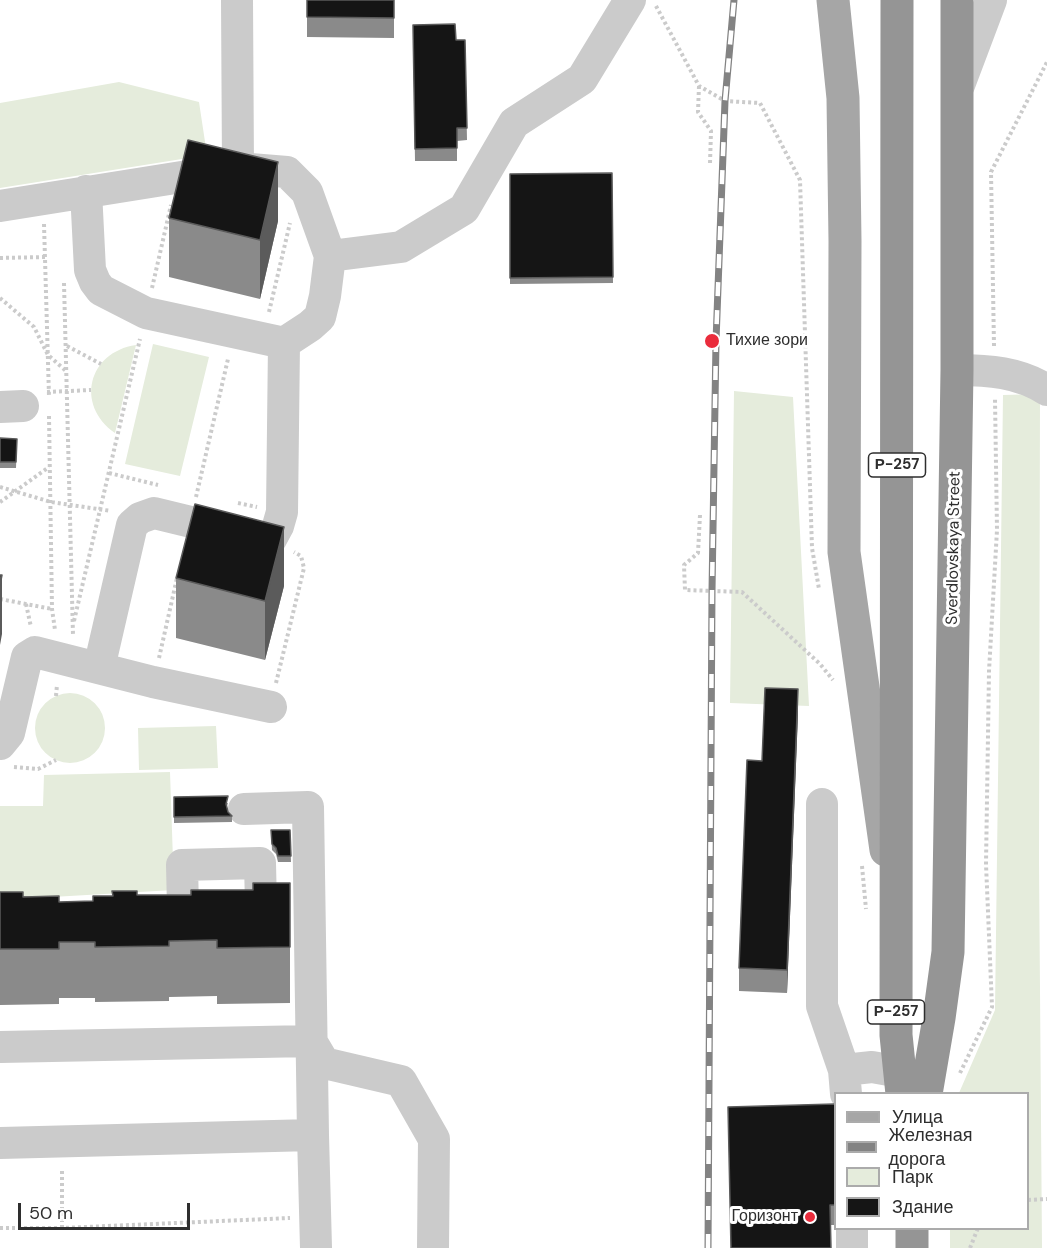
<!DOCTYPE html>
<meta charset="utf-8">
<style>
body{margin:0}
#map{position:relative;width:1047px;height:1248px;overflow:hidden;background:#fff;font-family:"DM Sans",sans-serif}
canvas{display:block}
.legend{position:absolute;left:834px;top:1092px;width:195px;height:138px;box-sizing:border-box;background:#fff;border:2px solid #ababab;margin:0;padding:8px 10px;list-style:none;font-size:18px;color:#2e2e2e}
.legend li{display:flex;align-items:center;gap:12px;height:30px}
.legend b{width:30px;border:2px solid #ababab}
.scale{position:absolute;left:18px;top:1203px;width:172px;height:27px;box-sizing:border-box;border:3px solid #2e2e2e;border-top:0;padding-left:8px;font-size:18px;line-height:21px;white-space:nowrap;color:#2e2e2e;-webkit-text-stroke:4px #fff;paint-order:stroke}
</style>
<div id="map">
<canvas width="1047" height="1248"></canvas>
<ul class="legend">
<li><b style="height:8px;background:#a6a6a6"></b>Улица</li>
<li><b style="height:8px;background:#838383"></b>Железная дорога</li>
<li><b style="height:16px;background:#e5ecdc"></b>Парк</li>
<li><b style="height:16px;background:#151515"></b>Здание</li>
</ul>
<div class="scale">50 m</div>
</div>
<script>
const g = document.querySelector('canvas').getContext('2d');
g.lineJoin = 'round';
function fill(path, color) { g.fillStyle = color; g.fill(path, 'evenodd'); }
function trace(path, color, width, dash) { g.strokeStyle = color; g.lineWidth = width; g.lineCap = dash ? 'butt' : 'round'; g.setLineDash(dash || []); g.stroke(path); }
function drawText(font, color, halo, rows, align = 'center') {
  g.font = font + ' "DM Sans",sans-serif'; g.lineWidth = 6; g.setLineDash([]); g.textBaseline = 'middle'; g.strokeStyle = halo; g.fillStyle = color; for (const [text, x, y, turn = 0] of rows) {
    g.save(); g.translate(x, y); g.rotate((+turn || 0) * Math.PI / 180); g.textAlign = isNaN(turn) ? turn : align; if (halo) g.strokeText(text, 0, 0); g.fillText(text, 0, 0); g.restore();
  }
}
const green = new Path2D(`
 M 119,82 L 199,102 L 207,155 L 0,188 L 0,103 Z
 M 153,344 L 209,357 L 180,476 L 125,464 Z
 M 136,345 L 115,433 C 75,405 88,352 136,345 Z
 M 734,391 L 793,397 L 809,706 L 730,703 Z
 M 1040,394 L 1039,861 L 1042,1248 L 950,1248 L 950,1229 L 1028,1228 L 1028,1094 L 959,1093 L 995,1010 L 1003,395 Z
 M35 728a35 35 0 1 1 70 0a35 35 0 1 1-70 0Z
 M 216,726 L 218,768 L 139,770 L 138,728 Z
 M 170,772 L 174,890 L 0,900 L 0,806 L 43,806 L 44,775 Z`);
const path = new Path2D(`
 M 656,6 L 699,86 L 725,101 L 760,103 L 800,180 L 812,548 L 819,589
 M 699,86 L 698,112 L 711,131 L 710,163
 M 44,224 L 49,396
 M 0,258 L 45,257
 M 64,283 L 73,635
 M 152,288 L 171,205
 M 0,298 L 34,327 L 48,355 L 66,371
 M 269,312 L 290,223
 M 67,346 L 101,364
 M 994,346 L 991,172 L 1047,62
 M 47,392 L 91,390
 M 49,416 L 52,609 L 55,630
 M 109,473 L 158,485
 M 0,487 L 51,502 L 111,511
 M 196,497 L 228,359
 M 0,502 L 49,467
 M 238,503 L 257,507
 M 700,515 L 698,553 L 684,565 L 685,590 L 742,592 L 820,664 L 833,680
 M 0,599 L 52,609
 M 26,604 L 31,627
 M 74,621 L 140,339
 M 159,658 L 177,578
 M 276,683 L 304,568 L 301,556 L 294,552
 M 56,696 L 57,685
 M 14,767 L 38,769 L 56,760
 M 862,866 L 866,909
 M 960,1073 L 992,1007 L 986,864 L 989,671 L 997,530 L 995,399
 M 1028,1200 L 1047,1199
 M 0,1228 L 62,1228 L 290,1218
 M 62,1228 L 62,1169
 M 970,1248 L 978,1228`);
const minor = new Path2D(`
 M 237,0 L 238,168
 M 959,85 L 991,0
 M 0,206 L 238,168 L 287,172 L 307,192 L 330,256 L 325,296 L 320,317 L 310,326 L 284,343 L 146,313 L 101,290 L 95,282 L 90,270 L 86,191
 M 330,256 L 401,247 L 464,209 L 514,123 L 582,79 L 630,0
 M 957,370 C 988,370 1019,372 1047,390
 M 0,407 L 23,406
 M 99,668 L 132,525 L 140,518 L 154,513 L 265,540 L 271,539 L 278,526 L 282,512 L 284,343
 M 0,744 L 9,733 L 27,657 L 35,652 L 153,682 L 271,707
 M 822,804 L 822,1006 L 844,1070 L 846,1094
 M 244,809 L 308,807 L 313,1135
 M 183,908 L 182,865 L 260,863 L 261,906
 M 0,1047 L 311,1041 L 324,1063 L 401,1081 L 434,1139 L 433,1248
 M 844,1070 L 872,1067 L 900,1072
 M 0,1143 L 313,1135 L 316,1248
 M 852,1228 L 852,1248`);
const major = new Path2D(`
 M 833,0 L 843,98 L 845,241 L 844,552 L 886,850`);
const highway = new Path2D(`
 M 897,0 L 896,1035 L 902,1094
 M 926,1094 L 939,1018 L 948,952 L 957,370 L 957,0
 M 912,1248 L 912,1228`);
const rail = new Path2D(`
 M 708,1248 L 712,591 L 716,341 L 725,101 L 734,0`);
const wall = new Path2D(`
 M 307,0 L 394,0 L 394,38 L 307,37 Z
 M 413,25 L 456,40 L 465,40 L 467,140 L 457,141 L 457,161 L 415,161 Z
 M 612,173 L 613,283 L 510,284 L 510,174 Z
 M 169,218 L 278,221 L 260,299 L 169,277 Z
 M 0,438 L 17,439 L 16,468 L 0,468 Z
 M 176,578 L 284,586 L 265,660 L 176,638 Z
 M 798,713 L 787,993 L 739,991 L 739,968 L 762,761 Z
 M 174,797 L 228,803 L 227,806 L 228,812 L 232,816 L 232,822 L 174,823 Z
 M 271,830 L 290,830 L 291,862 L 278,862 L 276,854 L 272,850 Z
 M 0,892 L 59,902 L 93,901 L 137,895 L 290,947 L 290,1003 L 217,1004 L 217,996 L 169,997 L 169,1001 L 95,1002 L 95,998 L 59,998 L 59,1004 L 0,1005 Z
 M 728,1107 L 836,1141 L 835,1225 L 830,1225 Z`);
const shadedWall = new Path2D(`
 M 278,162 L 278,221 L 260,299 L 260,240 Z
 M 284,527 L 284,586 L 265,660 L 265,601 Z
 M 2,575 L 2,634 L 0,645 L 0,585 Z
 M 798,689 L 798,713 L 787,993 L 787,970 Z
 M 836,1203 L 836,1223 L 835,1225 L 835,1205 Z`);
const building = new Path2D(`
 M 307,0 L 394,0 L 394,18 L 307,17 Z
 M 455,24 L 456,40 L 465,40 L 467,128 L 457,128 L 457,148 L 415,149 L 413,25 Z
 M 188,140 L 278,162 L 260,240 L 169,218 Z
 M 612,173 L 613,277 L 510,278 L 510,174 Z
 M 0,438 L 17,439 L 16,462 L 0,462 Z
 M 195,504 L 284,527 L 265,601 L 176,578 Z
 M 0,575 L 2,575 L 0,585 Z
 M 765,688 L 798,689 L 787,970 L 739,968 L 747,760 L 762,761 Z
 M 228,796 L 226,804 L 228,812 L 232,816 L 174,817 L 174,797 Z
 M 271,830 L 290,830 L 291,856 L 278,856 L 276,848 L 272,844 Z
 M 253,883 L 290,883 L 290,947 L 217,948 L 217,940 L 169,941 L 169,946 L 95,947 L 95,942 L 59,942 L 59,949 L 0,949 L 0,892 L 23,892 L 23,897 L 59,896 L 59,902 L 93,901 L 93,896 L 113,896 L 112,891 L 137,891 L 137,895 L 191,895 L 191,890 L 253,890 Z
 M 835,1104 L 836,1203 L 835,1205 L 830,1205 L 831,1248 L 731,1248 L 728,1107 Z`);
const markers = [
 [712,341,8,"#ea2c3c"],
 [810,1217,6,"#ea2c3c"]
];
const shields = [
 [897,465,57],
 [896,1012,57]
];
const shieldNames = [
 ["Р-257",897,465],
 ["Р-257",896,1012]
];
const poiNames = [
 ["Тихие зори",726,341],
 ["Горизонт",798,1217,"right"]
];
const streetNames = [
 ["Sverdlovskaya Street",954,548,-89]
];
fill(green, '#e5ecdc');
trace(path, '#cbcbcb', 4, [3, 3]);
trace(minor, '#cbcbcb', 32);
trace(major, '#a6a6a6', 33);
trace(highway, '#959595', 33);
trace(rail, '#838383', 7);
trace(rail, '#fff', 4.5, [14]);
fill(wall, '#8a8a8a');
fill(shadedWall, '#5b5b5b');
fill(building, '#151515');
trace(building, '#5b5b5b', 1.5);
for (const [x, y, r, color] of markers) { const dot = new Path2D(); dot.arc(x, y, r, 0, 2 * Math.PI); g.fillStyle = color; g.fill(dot); trace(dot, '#fff', 2); }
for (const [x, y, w] of shields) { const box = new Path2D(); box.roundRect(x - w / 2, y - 12, w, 24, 4.5); g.fillStyle = '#fff'; g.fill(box); trace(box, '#2e2e2e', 1.5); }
drawText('bold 15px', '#2e2e2e', null, shieldNames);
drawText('16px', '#2e2e2e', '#fff', poiNames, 'left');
drawText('16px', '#2e2e2e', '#fff', streetNames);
</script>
